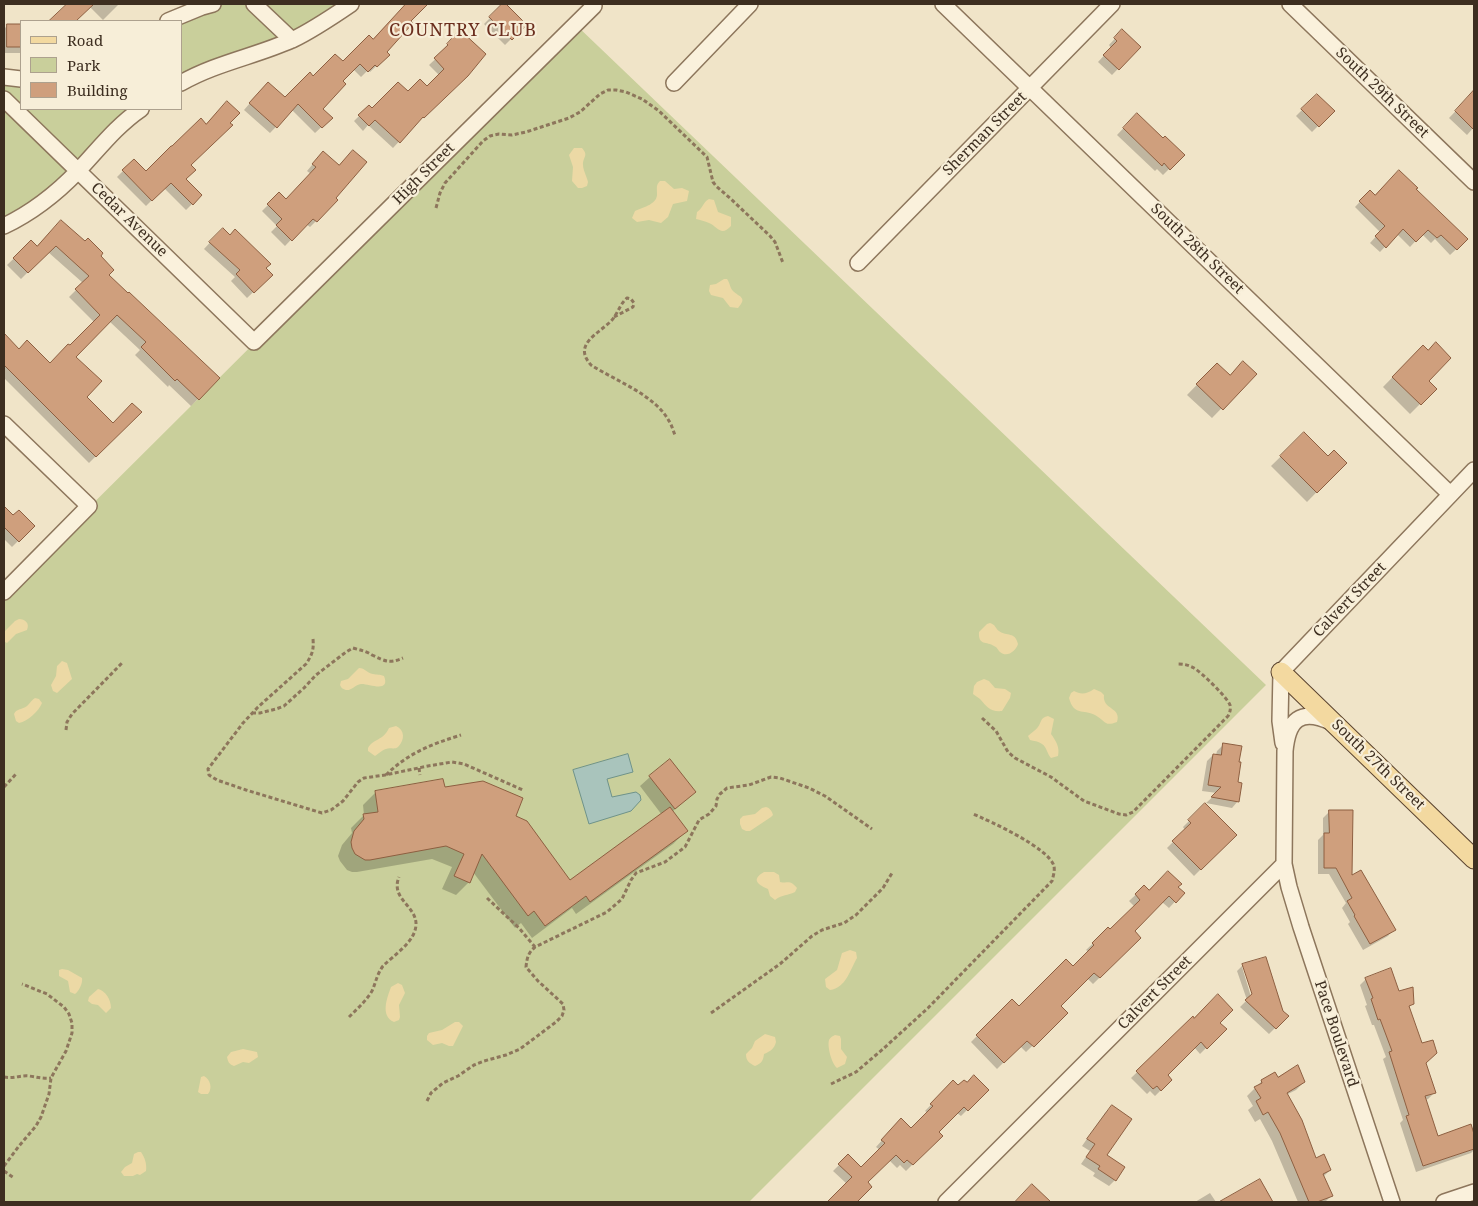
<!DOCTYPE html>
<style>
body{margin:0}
#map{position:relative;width:1478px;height:1206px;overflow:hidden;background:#f0e4c8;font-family:"Noto Serif",serif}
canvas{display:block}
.frame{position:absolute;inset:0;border:5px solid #3d2e20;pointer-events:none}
.legend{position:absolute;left:20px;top:20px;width:162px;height:90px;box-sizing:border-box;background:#f7eed8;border:1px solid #ada18e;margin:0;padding:6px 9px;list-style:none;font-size:15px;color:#3d2e20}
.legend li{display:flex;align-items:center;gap:10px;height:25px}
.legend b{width:25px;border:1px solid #ada18e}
</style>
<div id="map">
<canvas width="1478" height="1206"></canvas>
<div class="frame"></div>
<ul class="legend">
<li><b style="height:6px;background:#f3d9a0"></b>Road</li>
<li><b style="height:14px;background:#c9cf9b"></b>Park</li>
<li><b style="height:14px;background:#cf9f7d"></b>Building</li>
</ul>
</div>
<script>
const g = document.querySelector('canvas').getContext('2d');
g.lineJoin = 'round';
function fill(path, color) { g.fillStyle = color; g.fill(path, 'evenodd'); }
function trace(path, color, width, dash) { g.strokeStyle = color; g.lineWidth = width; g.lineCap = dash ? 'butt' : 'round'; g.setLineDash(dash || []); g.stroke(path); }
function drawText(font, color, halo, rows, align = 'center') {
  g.font = font + ' "Noto Serif",serif'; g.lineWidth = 4.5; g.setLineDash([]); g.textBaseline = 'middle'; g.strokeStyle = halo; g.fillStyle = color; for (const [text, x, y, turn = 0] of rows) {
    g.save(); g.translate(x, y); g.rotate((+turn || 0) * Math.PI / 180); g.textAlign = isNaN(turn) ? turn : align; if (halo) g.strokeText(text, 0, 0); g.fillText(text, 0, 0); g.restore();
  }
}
const green = new Path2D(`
 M 213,4 L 351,4 L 321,24 L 181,83 L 181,21 Z
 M 575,24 L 1266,685 L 749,1202 L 4,1202 L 4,592 Z
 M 4,77 L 21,79 L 21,109 L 141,109 L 102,145 L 4,226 Z`);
const sand = new Path2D(`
 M 574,148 L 582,148 C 589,156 583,156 583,165 C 583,170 587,177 588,182 L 587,186 L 582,188 L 578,188 L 572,181 L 573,167 L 569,155 Z
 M 660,181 L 665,181 L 674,189 L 682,188 L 689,191 L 687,201 L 673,204 L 668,217 L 661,223 L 649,220 L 637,222 L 632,218 L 635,211 C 644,207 658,204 657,193 C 657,187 656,185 660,181 Z
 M 709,199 L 714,200 L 718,212 L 731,217 L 731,226 C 721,237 718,227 709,223 C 705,221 700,220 696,219 L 697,212 C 703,208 703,202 709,199 Z
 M 724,279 L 727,279 C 730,283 730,288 733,291 C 739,297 748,297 738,308 L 730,307 L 723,298 L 711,295 L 709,291 L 710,285 L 716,284 Z
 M 19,619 C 25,619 30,623 27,630 L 16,634 L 7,643 L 5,642 L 4,632 L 15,621 Z
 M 990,623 C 996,625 995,628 999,631 C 1007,637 1015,631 1018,644 C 1016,651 1007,658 1000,652 C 997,649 998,648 994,646 C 987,641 978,646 979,632 L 987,624 Z
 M 62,661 L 67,663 L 72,679 L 57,693 L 53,691 L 51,685 L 56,676 L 57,666 Z
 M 359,668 C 365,668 367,673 373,674 C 377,675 379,674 384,676 C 391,694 367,683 361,684 C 355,685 351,691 346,690 C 342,689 341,687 340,685 L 341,681 L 348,679 Z
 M 984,679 L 989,681 L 995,688 L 1005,689 L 1011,693 L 1010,698 L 1002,711 C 990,712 987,707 980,699 C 978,697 975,696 973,694 L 974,686 L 977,682 Z
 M 1094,689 L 1101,692 L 1104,695 C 1102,710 1122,707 1117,722 C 1104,727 1106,721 1095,715 C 1083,709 1074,716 1069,698 L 1071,693 L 1074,691 C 1081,695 1087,694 1094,689 Z
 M 35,698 L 39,699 L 42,703 C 39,711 28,721 19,723 L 16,721 L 14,714 C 17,708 22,710 27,706 C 30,703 31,701 35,698 Z
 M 1048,716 L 1054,719 L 1051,734 C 1056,741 1060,747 1058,756 L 1051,758 C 1047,754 1047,747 1042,744 C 1038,741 1034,741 1030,740 L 1028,736 C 1031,733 1036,730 1038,727 C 1042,721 1040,718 1048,716 Z
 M 396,726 C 405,730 405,740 398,747 C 394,750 390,747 386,749 C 382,750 378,754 375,756 L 368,751 L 368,748 C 374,738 383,741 389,728 Z
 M 766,807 C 770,808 772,811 773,815 L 771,817 L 750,831 L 746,831 L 742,829 L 740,824 L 740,819 L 743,816 L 755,814 L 762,808 Z
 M 764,872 L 774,872 L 779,875 L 780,882 C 789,884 789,879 797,888 L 795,892 C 787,896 783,894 775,900 L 770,896 L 768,889 C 759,885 750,880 764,872 Z
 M 850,950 L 856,952 L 857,958 C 850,970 846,988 830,990 L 826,987 L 825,979 L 837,970 L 842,953 Z
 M 62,969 L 68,970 L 82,978 C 83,983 79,991 75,994 L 70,992 L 68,981 L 59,976 L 59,970 Z
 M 398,983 L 402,985 L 405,993 L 399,1005 L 400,1017 L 399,1020 L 394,1022 C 380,1016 387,998 391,987 Z
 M 98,989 C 106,991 111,1000 111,1008 L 106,1013 L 98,1005 L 92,1004 L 88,1001 L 89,997 Z
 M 455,1022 L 459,1022 L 463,1026 L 453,1046 L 449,1046 L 442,1043 L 433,1045 L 427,1040 L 427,1036 L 429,1033 L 442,1030 Z
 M 765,1034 L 775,1037 L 776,1042 C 774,1049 771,1051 764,1054 C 763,1061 762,1063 755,1066 C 749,1063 746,1061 746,1054 L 752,1048 L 755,1041 Z
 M 835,1035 L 840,1036 L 841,1039 L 841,1049 L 847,1057 L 845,1064 L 837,1068 C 832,1064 827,1047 829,1040 C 831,1037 831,1037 835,1035 Z
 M 243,1049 L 257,1052 L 258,1057 L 249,1063 L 243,1062 L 234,1066 C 229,1064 228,1062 227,1057 L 231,1052 Z
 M 204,1076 C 210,1079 213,1088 208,1094 L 201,1094 L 198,1092 L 201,1077 Z
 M 138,1152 L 141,1152 C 145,1158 147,1164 146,1171 L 140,1175 L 137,1174 L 133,1176 L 124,1176 L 121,1172 L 125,1167 L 132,1163 L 134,1154 Z`);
const water = new Path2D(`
 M 628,754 L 633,772 L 607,779 L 612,797 L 636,792 L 640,795 L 641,800 L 631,811 L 589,824 L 573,770 Z`);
const shadow = new Path2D(`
 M 93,4 L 119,4 L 103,20 L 90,7 Z
 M 406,4 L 426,4 L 409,21 L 385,52 L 388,55 L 370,72 L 368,70 L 361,77 L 353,69 L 342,81 L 321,109 L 331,118 L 315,133 L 292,110 L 270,133 L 244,110 L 262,89 L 285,99 L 313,78 L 343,63 L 373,40 Z
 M 504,4 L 525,25 L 505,45 L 484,24 Z
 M 8,25 L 21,25 L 21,53 L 4,53 L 4,29 Z
 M 1122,31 L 1139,47 L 1112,75 L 1098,62 L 1111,48 L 1109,45 Z
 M 454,37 L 467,75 L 417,122 L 393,148 L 368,125 L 363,131 L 354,121 L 369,106 L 372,109 L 407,93 L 427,88 L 439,75 L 429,65 L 443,52 L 442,51 Z
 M 1474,92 L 1474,127 L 1467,135 L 1449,118 Z
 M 1317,95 L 1333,111 L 1312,132 L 1296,116 Z
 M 1137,114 L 1163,140 L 1183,155 L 1163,175 L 1157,169 L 1155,171 L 1117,135 Z
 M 317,159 L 316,221 L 310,227 L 306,224 L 285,246 L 271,232 L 277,226 L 262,211 L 279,194 L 286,200 L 311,174 L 307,171 Z
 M 134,160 L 146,173 L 185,179 L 201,195 L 186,210 L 164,188 L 146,206 L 117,177 Z
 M 1415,189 L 1467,239 L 1450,255 L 1435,239 L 1431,243 L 1422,234 L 1410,247 L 1397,234 L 1380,252 L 1370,243 L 1380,232 L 1355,207 L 1370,191 L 1375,196 Z
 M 54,228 L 99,256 L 108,275 L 218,378 L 191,406 L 169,385 L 168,387 L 135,355 L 140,350 L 109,321 L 74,357 L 86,397 L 113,424 L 140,412 L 89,463 L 4,378 L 4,334 L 19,350 L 50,364 L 70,347 L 94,322 L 69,297 L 83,283 L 48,252 L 21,279 L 7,265 L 31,242 L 37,247 Z
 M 216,236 L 265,268 L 271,275 L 247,298 L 231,281 L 235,277 L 204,249 Z
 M 1423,346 L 1427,381 L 1435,389 L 1410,414 L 1383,387 Z
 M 1217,364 L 1229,376 L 1255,374 L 1212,418 L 1187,395 Z
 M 1304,434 L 1328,457 L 1345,463 L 1307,502 L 1271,466 Z
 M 4,507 L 13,517 L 33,526 L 12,547 L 4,539 Z
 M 1223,745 L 1237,783 L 1238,801 L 1232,808 L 1206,803 L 1217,793 L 1202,791 L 1207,761 L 1213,755 L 1216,755 L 1217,751 Z
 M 670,761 L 694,792 L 672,812 L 686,831 L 673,844 L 576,914 L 572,908 L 532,938 L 521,923 L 515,928 L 473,872 L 469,882 L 456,895 L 442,889 L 452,867 L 432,859 L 357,872 L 352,872 L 347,870 L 340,861 L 338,856 L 342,845 L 352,833 L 351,828 L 364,815 L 363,805 L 376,792 L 444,789 L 514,817 L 570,881 L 662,815 L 640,786 L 650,777 Z
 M 1205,805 L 1235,835 L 1194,876 L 1167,848 L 1185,830 L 1183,827 Z
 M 1330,811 L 1351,877 L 1394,929 L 1388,936 L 1363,950 L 1348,924 L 1350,922 L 1342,908 L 1346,903 L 1329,874 L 1318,874 L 1318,840 L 1323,835 L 1323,818 Z
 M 1144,887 L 1149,892 L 1177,887 L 1183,893 L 1169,908 L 1162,902 L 1133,931 L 1140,938 L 1093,984 L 1087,978 L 1059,1006 L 1066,1013 L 1026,1052 L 1020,1046 L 997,1069 L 971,1042 L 1012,1001 L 1019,1008 L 1073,968 L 1089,952 L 1086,950 L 1108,929 L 1110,931 L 1135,907 L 1129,901 Z
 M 1266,958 L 1282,1011 L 1287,1016 L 1269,1034 L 1240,1007 L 1247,1000 L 1237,971 L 1243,965 ZM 1242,967 L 1245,967 L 1255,999 L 1252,1000 Z
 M 1366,979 L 1399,992 L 1412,1003 L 1408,1008 L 1434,1093 L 1428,1099 L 1425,1100 L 1437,1137 L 1470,1126 L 1474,1138 L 1474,1150 L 1471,1153 L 1416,1172 L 1400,1123 L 1403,1120 L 1383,1059 L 1386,1057 L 1374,1025 L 1372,1025 L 1365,1006 L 1367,1005 L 1360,985 Z
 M 1193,1018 L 1219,1023 L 1225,1029 L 1200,1054 L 1194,1047 L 1166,1075 L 1165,1086 L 1155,1096 L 1150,1091 L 1147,1094 L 1131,1078 Z
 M 1277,1078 L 1304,1082 L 1296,1090 L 1286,1095 L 1316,1159 L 1330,1170 L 1323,1177 L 1331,1196 L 1325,1202 L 1298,1202 L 1272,1141 L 1260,1119 L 1255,1122 L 1248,1110 L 1253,1106 L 1247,1096 L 1262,1081 Z
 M 953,1082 L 958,1087 L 987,1090 L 961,1116 L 957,1113 L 937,1132 L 941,1136 L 906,1171 L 900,1165 L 897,1168 L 889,1160 L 866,1182 L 870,1187 L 855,1202 L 828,1202 L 847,1184 L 833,1171 L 848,1156 L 861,1169 L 880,1150 L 876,1147 L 895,1126 L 911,1130 L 928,1113 L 925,1111 Z
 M 1112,1107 L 1106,1155 L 1115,1180 L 1109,1186 L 1093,1176 L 1095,1173 L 1081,1164 L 1090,1151 L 1082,1146 L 1105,1113 Z
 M 1210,1193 L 1216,1202 L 1195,1202 Z`);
const building = new Path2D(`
 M 67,4 L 94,4 L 76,21 L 49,21 Z
 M 406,4 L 428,4 L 411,21 L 413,23 L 387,52 L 390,55 L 377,67 L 375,65 L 368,72 L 360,64 L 343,81 L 346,84 L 323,109 L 333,118 L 322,128 L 298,104 L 277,128 L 249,103 L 268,82 L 285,97 L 310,72 L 313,76 L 335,54 L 343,61 L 369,35 L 373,39 Z
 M 502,4 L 506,4 L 527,25 L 512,40 L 489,17 Z
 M 7,24 L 21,24 L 21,47 L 7,47 Z
 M 1122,29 L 1141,47 L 1119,70 L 1103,55 L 1117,41 L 1114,38 Z
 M 460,30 L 486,54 L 468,76 L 424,118 L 423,117 L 400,143 L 375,120 L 369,126 L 358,115 L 369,105 L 372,108 L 398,82 L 408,91 L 420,79 L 427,86 L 444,69 L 434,58 L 448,45 L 447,44 Z
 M 1474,90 L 1474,130 L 1455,111 Z
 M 1317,94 L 1335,111 L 1319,127 L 1301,109 Z
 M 227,101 L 240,113 L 230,123 L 233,125 L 191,165 L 196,170 L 186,179 L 202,195 L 193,205 L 171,183 L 152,201 L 122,170 L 134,159 L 146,171 L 171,146 L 172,146 L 201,118 L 206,124 Z
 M 1137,113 L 1163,138 L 1165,136 L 1185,155 L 1170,170 L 1164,163 L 1162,166 L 1123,128 Z
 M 353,150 L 367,162 L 336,198 L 338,200 L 317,222 L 313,219 L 292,241 L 276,225 L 282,219 L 267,204 L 279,192 L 286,199 L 316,167 L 312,164 L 323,151 L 339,165 Z
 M 1399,170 L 1418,188 L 1416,189 L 1468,239 L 1457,250 L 1441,235 L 1437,238 L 1428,230 L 1416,242 L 1403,229 L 1386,248 L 1375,236 L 1385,226 L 1359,201 L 1370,190 L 1375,195 Z
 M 61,220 L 85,241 L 88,238 L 103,253 L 101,256 L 114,270 L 109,275 L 128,293 L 129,292 L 220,378 L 199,400 L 177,379 L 175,381 L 141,347 L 146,342 L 117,315 L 76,357 L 102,381 L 87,397 L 113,423 L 132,403 L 142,412 L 96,457 L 4,365 L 4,333 L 19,349 L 27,340 L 50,363 L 68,344 L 70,345 L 100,315 L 75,289 L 89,276 L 56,246 L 28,273 L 13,258 L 31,240 L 37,246 Z
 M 223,228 L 230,235 L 235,229 L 271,264 L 266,268 L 273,275 L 254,293 L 236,274 L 240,270 L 209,242 Z
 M 1436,342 L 1451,358 L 1429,381 L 1437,389 L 1421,405 L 1392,377 L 1423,345 L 1428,350 Z
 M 1243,361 L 1257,374 L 1223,410 L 1196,384 L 1217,363 L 1230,375 Z
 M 1304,432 L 1328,456 L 1334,450 L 1347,463 L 1317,493 L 1280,456 Z
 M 4,506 L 13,515 L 19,510 L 35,526 L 19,542 L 4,527 Z
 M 1223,743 L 1242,746 L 1239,762 L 1241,762 L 1238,782 L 1242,783 L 1239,802 L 1211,797 L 1221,787 L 1208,785 L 1213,754 L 1221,755 Z
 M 670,759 L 696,792 L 675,809 L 649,776 Z
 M 443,779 L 445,787 L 483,781 L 523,798 L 516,816 L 527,821 L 570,880 L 670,807 L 688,831 L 590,902 L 586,896 L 545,926 L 534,911 L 528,916 L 482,854 L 470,883 L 454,876 L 464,854 L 446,846 L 370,860 L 365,860 L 355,854 L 352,848 L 351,842 L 354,831 L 364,819 L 363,814 L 378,812 L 375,791 Z
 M 1205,803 L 1237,835 L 1201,870 L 1172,841 L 1191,823 L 1188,820 Z
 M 1329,810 L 1353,810 L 1352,875 L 1361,870 L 1396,930 L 1370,944 L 1354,916 L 1355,915 L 1347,901 L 1352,898 L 1336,868 L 1324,868 L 1324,833 L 1329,833 Z
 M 1168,871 L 1182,884 L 1178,887 L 1185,893 L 1176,903 L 1169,896 L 1135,931 L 1141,938 L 1100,978 L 1094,973 L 1061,1006 L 1068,1013 L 1034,1047 L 1027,1041 L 1004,1063 L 976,1035 L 1012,999 L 1019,1006 L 1066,959 L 1073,966 L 1094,945 L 1092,943 L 1108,927 L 1110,929 L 1140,900 L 1135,894 L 1144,885 L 1149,890 Z
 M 1266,957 L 1283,1011 L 1289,1016 L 1276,1029 L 1245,1000 L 1252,994 L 1242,964 Z
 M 1391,968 L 1399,991 L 1413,987 L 1414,1004 L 1409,1006 L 1422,1043 L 1433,1040 L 1437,1053 L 1426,1063 L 1436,1093 L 1425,1096 L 1438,1136 L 1471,1124 L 1474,1134 L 1474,1149 L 1423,1166 L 1406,1116 L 1409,1115 L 1389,1052 L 1392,1051 L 1380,1019 L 1378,1020 L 1371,999 L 1373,998 L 1365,978 Z
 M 1218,994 L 1233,1010 L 1220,1023 L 1227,1029 L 1207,1049 L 1201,1042 L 1168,1075 L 1172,1080 L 1161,1091 L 1157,1086 L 1153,1089 L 1136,1071 L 1193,1016 L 1194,1018 Z
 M 1298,1065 L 1305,1082 L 1287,1093 L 1302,1120 L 1316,1158 L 1324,1154 L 1331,1170 L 1323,1174 L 1333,1196 L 1317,1202 L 1309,1202 L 1280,1133 L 1268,1112 L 1263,1115 L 1256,1101 L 1261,1098 L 1254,1087 L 1262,1083 L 1261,1080 L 1275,1072 L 1278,1077 Z
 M 974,1075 L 989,1090 L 968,1111 L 964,1107 L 939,1132 L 943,1136 L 913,1165 L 907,1160 L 904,1163 L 896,1155 L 868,1182 L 872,1187 L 857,1202 L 827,1202 L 852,1177 L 838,1164 L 848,1154 L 861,1167 L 885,1143 L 881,1140 L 901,1118 L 911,1128 L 933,1106 L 930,1104 L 953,1080 L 958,1085 L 964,1080 L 967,1082 Z
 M 1112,1105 L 1132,1119 L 1107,1155 L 1125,1167 L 1116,1181 L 1098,1169 L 1100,1166 L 1086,1157 L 1095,1144 L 1087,1139 Z
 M 1260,1179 L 1273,1202 L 1219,1202 Z
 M 1032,1184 L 1051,1202 L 1015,1202 Z`);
const path = new Path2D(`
 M 436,208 L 440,193 L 445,183 L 483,141 L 490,136 L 499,134 L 512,135 L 526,132 L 569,118 L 580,112 L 600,94 L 608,90 L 616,90 L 626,92 L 642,99 L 659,111 L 707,157 L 713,182 L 716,186 L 731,199 L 770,236 L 775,242 L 783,263
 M 614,317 L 633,307 L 634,303 L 631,299 L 627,298 C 620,304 618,313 612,320 C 599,334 572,344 591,365 C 616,381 655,395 669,421 C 672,425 673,431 675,435
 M 313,639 C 314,650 312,655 306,664 L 258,707 L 243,723 L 208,769 L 209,775 L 217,780 L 246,790 L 322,813 L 331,810 L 343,801 L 358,782 L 364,778 L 385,775 L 428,766 L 452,762 L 464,764 L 523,790
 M 252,713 L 260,713 L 276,709 L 284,706 L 304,688 L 316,675 L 346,652 L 353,648 C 360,650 366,651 372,655 C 385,661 389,664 403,658
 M 982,718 L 996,731 L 1008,752 L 1015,758 L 1051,777 L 1084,801 L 1119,814 L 1126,815 L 1133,812 L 1228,716 C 1230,712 1231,709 1230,705 C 1227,697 1201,672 1194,668 C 1189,665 1184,664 1178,664
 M 66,730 L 67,722 L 72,714 L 123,662
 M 419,768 L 420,775
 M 386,775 C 408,753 432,744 461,735
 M 4,787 L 16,774
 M 487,898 L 519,928 L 535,947
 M 711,1013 L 780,964 L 812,936 L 822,930 L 844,923 L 856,915 L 883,888 L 892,873
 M 349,1017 C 357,1009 366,1001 372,991 C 376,982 377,974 383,966 C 394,955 415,942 416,925 C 417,906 390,899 399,877
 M 4,1077 C 13,1079 21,1075 29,1076 C 37,1077 43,1079 51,1078
 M 831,1084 L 856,1072 L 883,1049 L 928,1008 L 1052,881 C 1053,877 1055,871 1054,866 C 1049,848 990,821 973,814
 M 427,1101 L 431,1093 L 443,1083 L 458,1076 L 474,1065 L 484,1061 L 506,1055 L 520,1049 L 556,1022 L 562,1016 L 564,1010 L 563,1004 L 538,981 L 526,967 C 527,958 528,953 535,947 L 607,912 L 622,899 L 631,880 L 636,873 L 665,862 L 685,847 L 699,820 L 709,814 L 716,806 L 717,799 L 720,794 L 727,788 L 749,785 L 771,777 L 780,778 L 809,788 L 825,796 L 872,829
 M 4,1166 L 19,1146 L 36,1126 L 41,1117 L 49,1094 L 51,1078 L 66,1051 L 72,1033 L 72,1023 L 69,1014 L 64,1007 L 47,994 L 22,984
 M 4,1171 L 14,1178`);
const minor = new Path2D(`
 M 254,4 L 292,40
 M 943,4 L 1450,494
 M 1290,4 L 1474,182
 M 168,21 L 202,7 L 213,4
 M 4,77 L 21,79
 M 181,83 C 216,63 256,56 292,40 C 313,30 332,17 351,4
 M 674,83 L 750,4
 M 4,99 L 254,342 L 594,6
 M 4,226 C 31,213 57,193 78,171 C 98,150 116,126 141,109
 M 858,263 L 1112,4
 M 4,424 L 89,506 L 4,592
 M 1331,722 C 1300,708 1288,720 1285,751 L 1284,864 L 1289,887 L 1301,927 L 1392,1202
 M 1283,743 L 1280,721 L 1281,672 L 1474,470
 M 946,1202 L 1284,864
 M 1444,1202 L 1474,1192`);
const major = new Path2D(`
 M 1281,672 L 1474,859`);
const streetNames = [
 ["South 29th Street",1382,93,44],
 ["Sherman Street",985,134,-45],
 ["High Street",424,174,-45],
 ["Cedar Avenue",129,220,44],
 ["South 28th Street",1197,249,44],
 ["Calvert Street",1350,600,-46],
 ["South 27th Street",1378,765,44],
 ["Calvert Street",1155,993,-45],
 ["Pace Boulevard",1336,1034,72]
];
const quarterNames = [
 ["COUNTRY CLUB",463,31]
];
fill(green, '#c9cf9b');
fill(sand, '#ecd9a5');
fill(water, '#a9c4bc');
trace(water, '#6f938a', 1);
fill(shadow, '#0003');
fill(building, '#cf9f7d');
trace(building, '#8d5f41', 1);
trace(minor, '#8d765c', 18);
trace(major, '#5b4430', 21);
trace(path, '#8d765c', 3, [4, 2.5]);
trace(minor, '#faf1dc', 15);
trace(major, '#f3d9a0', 19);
drawText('15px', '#3d2e20', '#f7eed8', streetNames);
g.letterSpacing = '1px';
drawText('18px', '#6b2e1e', '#f7eed8', quarterNames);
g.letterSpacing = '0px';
</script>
